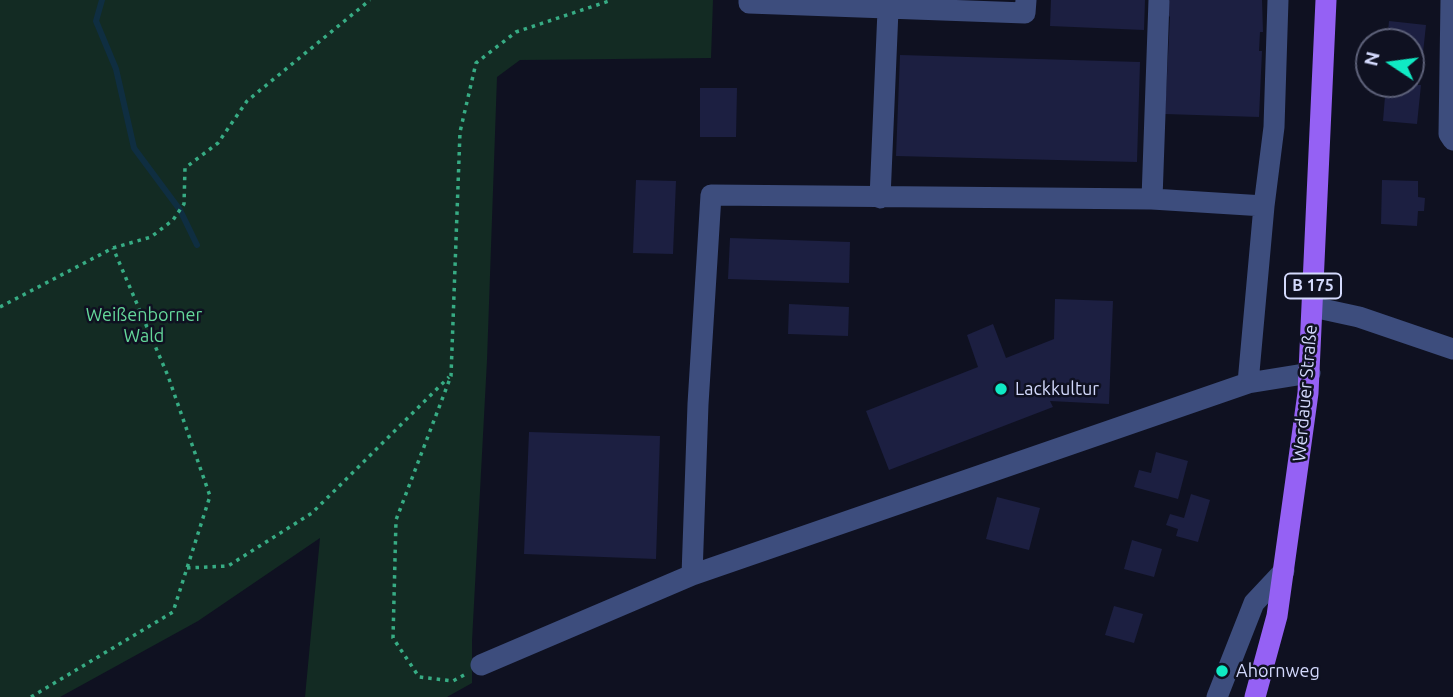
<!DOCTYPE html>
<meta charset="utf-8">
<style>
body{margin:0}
#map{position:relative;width:1453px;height:697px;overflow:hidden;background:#0f1121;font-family:Ubuntu,sans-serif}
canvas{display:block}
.north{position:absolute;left:1355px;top:28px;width:70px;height:70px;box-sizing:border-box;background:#0f1121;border:2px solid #5d6179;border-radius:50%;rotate:283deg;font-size:19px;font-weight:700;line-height:28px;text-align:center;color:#d3d9fc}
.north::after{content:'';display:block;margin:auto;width:24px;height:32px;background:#10eac4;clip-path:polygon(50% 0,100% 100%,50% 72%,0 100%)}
</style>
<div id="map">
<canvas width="1453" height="697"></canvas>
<div class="north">N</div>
</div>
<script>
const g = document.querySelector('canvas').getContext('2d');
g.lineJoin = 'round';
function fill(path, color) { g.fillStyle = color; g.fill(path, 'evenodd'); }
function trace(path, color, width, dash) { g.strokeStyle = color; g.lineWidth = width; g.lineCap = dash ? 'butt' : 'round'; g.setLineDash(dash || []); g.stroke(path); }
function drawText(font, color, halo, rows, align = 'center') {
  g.font = font + ' Ubuntu,sans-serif'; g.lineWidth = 5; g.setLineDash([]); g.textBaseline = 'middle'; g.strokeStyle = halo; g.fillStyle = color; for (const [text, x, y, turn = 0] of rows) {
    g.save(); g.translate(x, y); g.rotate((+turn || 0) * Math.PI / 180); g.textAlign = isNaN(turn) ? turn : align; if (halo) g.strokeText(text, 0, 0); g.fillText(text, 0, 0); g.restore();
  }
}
const green = new Path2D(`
 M 0,0 L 713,0 L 711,58 L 520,60 L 497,77 L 487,360 L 472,641 L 472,683 L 447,697 L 305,697 L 320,538 L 198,621 L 60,697 L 0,697 Z`);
const stream = new Path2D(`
 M 102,0 L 96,21 L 116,69 L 134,148 L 180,210 L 197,245`);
const building = new Path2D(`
 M 1051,0 L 1145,0 L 1144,30 L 1050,26 Z
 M 1170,0 L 1262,0 L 1263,32 L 1260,32 L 1259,51 L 1262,51 L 1259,117 L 1165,114 L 1170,17 L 1163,9 Z
 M 1389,21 L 1426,25 L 1422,62 L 1411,61 L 1411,42 L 1387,42 Z
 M 900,55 L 1140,62 L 1137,162 L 896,156 Z
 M 1386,84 L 1421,85 L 1417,124 L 1383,121 Z
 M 700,88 L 737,88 L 736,137 L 700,137 Z
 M 636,180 L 676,181 L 673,254 L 633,253 Z
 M 1382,180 L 1418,181 L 1418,197 L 1425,198 L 1424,211 L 1418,211 L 1417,226 L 1381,224 Z
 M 730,238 L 850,242 L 849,283 L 728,279 Z
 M 1055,299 L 1113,301 L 1109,404 L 1050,401 L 1053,407 L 889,470 L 866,411 L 978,367 L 967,335 L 993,324 L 1006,358 L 1054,339 Z
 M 789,304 L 849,307 L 848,336 L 788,334 Z
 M 529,432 L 660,436 L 656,559 L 524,554 Z
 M 1156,452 L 1188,461 L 1178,499 L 1134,487 L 1139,470 L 1151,473 Z
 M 1191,494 L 1210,500 L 1198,542 L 1176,536 L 1178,529 L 1166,525 L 1170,514 L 1184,518 Z
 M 997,497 L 1040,508 L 1029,550 L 986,539 Z
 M 1132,540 L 1162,549 L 1154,577 L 1124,569 Z
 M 1114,606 L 1143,614 L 1134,643 L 1105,635 Z`);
const path = new Path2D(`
 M 0,307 L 113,248 L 151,237 L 173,220 L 184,204 L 185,168 L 218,143 L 247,101 L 370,0
 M 187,568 L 228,566 L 312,513 L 449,377
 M 464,675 L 453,681 L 419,677 L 393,638 L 396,520 L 451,376 L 460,132 L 476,63 L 516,32 L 612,0
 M 31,697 L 173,612 L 210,496 L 168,376 L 113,248`);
const minor = new Path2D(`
 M 749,0 L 749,3 L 1025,13 L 1026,0
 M 1451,0 L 1449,134 L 1453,140
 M 880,198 L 888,10
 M 1152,199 L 1159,0
 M 1264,206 L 1152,199 L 711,195 L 698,404 L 692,575 L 1248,383 L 1310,373
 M 1313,307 L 1359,317 L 1453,349
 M 1248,383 L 1264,206 L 1274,127 L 1278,0
 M 481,665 L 692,575
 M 1217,697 L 1254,603 L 1284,571`);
const major = new Path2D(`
 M 1255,697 L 1277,616 L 1308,393 L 1326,0`);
const markers = [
 [1001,389,7,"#10eac4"],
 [1222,671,7,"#10eac4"]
];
const shields = [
 [1313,286,56]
];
const shieldNames = [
 ["B 175",1313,286]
];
const parkNames = [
 ["Weißenborner",144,315],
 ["Wald",144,336]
];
const poiNames = [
 ["Lackkultur",1015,389],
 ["Ahornweg",1236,671]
];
const streetNames = [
 ["Werdauer Straße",1305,393,-85]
];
fill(green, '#132b23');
trace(stream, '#0f2e41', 6);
fill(building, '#1c1f41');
trace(path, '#37ac84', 3.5, [3.5, 5]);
trace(minor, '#3d4d7d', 21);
trace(major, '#9561f4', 21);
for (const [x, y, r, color] of markers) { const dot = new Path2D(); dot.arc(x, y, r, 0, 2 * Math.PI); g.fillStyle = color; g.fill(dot); trace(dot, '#0f1121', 2.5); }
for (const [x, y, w] of shields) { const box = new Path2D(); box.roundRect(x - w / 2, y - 12.5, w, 25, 5); g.fillStyle = '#0f1121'; g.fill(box); trace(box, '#d3d9fc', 2); }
drawText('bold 16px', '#d3d9fc', null, shieldNames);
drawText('18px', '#64d79a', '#0f1121', parkNames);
drawText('18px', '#d3d9fc', '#0f1121', poiNames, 'left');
drawText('18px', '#d3d9fc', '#0f1121', streetNames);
</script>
